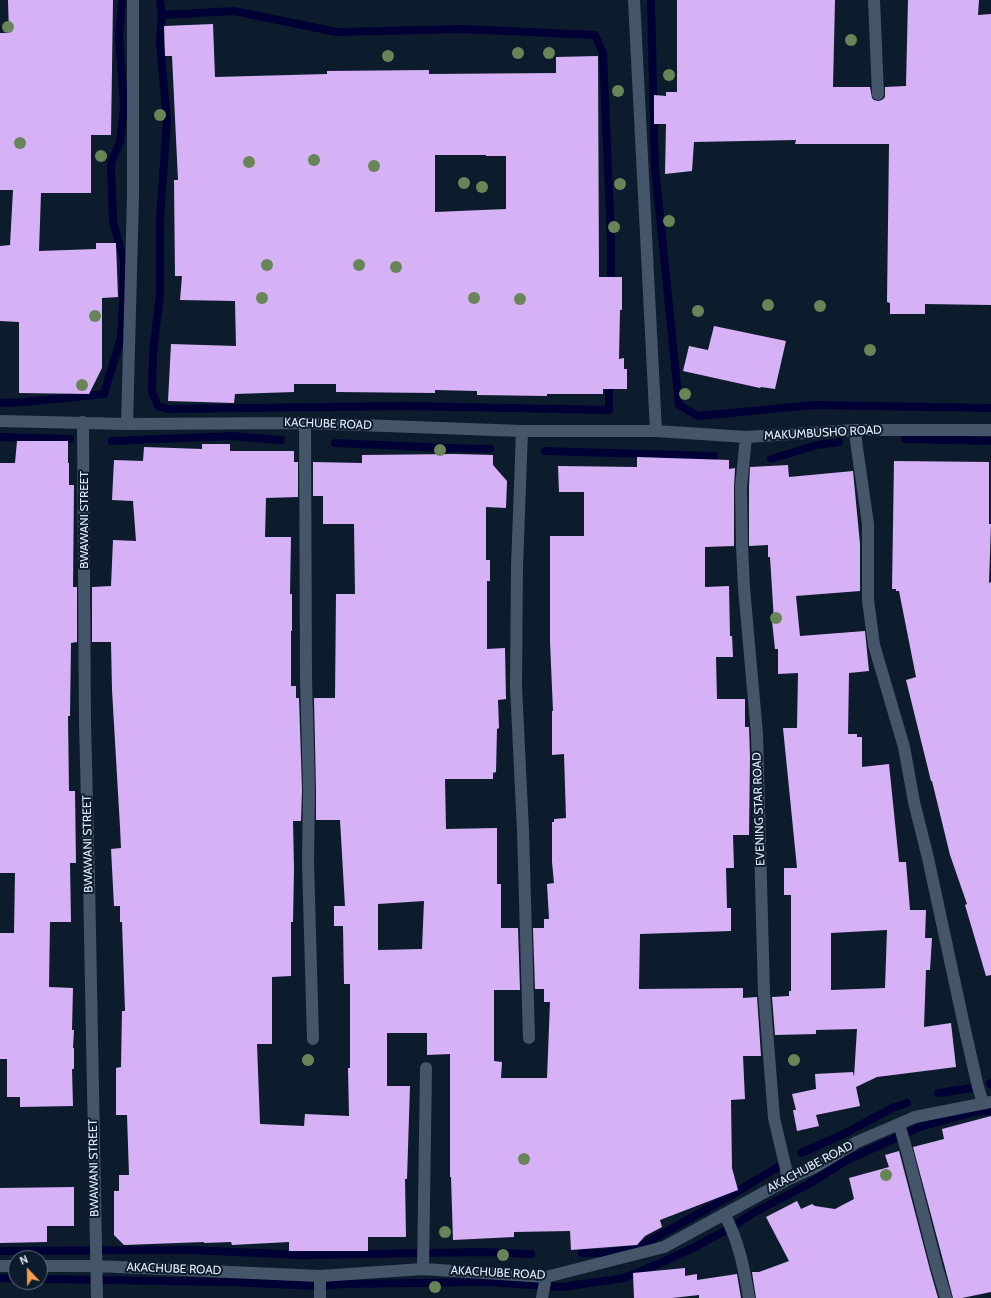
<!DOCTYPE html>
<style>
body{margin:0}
#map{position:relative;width:991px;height:1298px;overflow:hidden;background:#0d1c2d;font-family:Cabin,sans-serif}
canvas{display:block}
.north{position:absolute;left:8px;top:1250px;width:40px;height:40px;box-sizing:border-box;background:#0d1c2d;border:1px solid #63707f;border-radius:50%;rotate:338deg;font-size:11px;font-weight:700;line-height:16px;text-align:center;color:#e4edfa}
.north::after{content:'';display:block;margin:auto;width:14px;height:18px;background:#fa9f4f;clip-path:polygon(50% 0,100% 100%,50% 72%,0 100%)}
</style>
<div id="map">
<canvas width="991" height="1298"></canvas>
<div class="north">N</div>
</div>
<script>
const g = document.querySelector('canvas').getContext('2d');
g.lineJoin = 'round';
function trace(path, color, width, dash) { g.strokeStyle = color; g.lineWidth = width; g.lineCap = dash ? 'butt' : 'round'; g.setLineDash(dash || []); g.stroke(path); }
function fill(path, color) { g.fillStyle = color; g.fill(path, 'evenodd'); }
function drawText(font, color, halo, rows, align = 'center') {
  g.font = font + ' Cabin,sans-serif'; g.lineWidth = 4; g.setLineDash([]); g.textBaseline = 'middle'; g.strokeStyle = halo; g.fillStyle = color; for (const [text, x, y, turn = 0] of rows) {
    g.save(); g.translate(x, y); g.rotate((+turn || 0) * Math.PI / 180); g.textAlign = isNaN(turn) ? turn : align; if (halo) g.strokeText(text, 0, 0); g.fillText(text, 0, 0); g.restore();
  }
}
const stream = new Path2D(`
 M 160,0 L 162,15 L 160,43 L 167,121 L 160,218 L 160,295 L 153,352 L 152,392 L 158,406 L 168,409 L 406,406 L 609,410 L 609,379
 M 651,0 L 655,168 L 679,405 L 698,416 L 815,405 L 991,408
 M 162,15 L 234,11 L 337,32 L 464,29 L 595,35 L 603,53 L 611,240 L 611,287
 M 0,403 L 26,402 L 104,394 L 121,338 L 123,302 L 124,261 L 113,222 L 111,163 L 120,142 L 124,106 L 119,37 L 122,0
 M 0,437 L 70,439
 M 905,439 L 991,441
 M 112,441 L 232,436 L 281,440
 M 335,443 L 449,448 L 490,449
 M 545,451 L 714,456
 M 771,459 L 817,445 L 839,442
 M 990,1084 L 991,1083
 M 938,1093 L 973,1088
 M 801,1153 L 844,1134 L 890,1109 L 907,1103
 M 0,1251 L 190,1250 L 302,1255 L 483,1252 L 531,1254
 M 582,1253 L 605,1253 L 641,1246 L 730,1196 L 778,1167
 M 0,1278 L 16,1279
 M 40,1279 L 226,1282 L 320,1286 L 345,1284 L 487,1282 L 562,1287 L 624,1278 L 658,1264 L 695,1247 L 732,1227 L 753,1213 L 807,1185 L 847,1160 L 869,1150 L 920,1127 L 974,1112 L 991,1111`);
const building = new Path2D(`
 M 8,0 L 113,0 L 111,135 L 91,135 L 91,193 L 41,193 L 39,251 L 96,249 L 96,243 L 116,243 L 118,297 L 102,298 L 102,368 L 89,394 L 19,393 L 19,322 L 0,321 L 0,246 L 10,245 L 13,190 L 0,190 L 0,33 L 9,33 Z
 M 677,0 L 835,0 L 833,87 L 870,87 L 872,98 L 874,100 L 878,101 L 882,100 L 885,97 L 885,87 L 906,86 L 908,0 L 979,0 L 978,15 L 991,14 L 991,305 L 925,304 L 925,314 L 890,314 L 890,303 L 887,302 L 889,144 L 795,144 L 796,140 L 694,142 L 692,171 L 665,174 L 666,124 L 654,124 L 654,95 L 666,96 L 666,92 L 677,92 Z
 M 213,24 L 215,77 L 327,74 L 327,71 L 429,70 L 429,74 L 556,73 L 556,57 L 598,56 L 599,277 L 622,277 L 622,310 L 620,310 L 619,359 L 624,358 L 624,369 L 627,369 L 627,389 L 603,389 L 603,394 L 547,394 L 547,396 L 477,395 L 477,391 L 435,390 L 435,393 L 336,392 L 336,384 L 294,384 L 294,392 L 235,394 L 234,403 L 168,401 L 171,344 L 236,346 L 235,301 L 180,300 L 182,276 L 175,276 L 174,180 L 178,180 L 172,56 L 165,56 L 164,26 ZM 435,155 L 486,155 L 486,156 L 506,156 L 506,209 L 435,212 Z
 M 714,326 L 786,341 L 775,389 L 761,387 L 760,388 L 683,371 L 689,346 L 708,350 Z
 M 17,441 L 68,441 L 68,463 L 69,463 L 69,485 L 74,485 L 73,587 L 77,587 L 77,642 L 71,643 L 70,716 L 68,716 L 69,791 L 75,791 L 76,863 L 70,863 L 71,922 L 50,922 L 49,987 L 73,988 L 72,1030 L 74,1030 L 73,1048 L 74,1048 L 74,1069 L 72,1069 L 73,1106 L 20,1107 L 20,1097 L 7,1097 L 7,1059 L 0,1059 L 0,933 L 14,933 L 15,873 L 0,873 L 0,463 L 15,463 Z
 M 202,444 L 230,444 L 230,451 L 294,451 L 294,462 L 298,462 L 298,497 L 266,498 L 265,537 L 291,537 L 290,594 L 292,594 L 292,631 L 291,631 L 291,686 L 296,686 L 296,698 L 299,698 L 302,790 L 301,821 L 293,821 L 294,869 L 293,922 L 291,922 L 291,976 L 272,977 L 272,1044 L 257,1044 L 260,1124 L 304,1126 L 305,1114 L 349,1116 L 348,1068 L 350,1068 L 350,984 L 344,984 L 343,926 L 334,926 L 334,906 L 345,906 L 340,820 L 316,820 L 316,790 L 314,698 L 335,698 L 336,594 L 355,594 L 354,524 L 323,524 L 323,496 L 313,496 L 313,462 L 362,463 L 362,455 L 455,454 L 493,455 L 493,465 L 507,481 L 506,508 L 486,507 L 486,560 L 490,560 L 490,581 L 487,581 L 487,649 L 505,648 L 506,699 L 498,700 L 499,728 L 497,729 L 496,772 L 493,773 L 493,779 L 445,779 L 446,829 L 497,828 L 497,884 L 501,884 L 501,928 L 518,928 L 520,990 L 494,990 L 494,1061 L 502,1062 L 501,1078 L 547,1078 L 550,1002 L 544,1002 L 544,989 L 535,989 L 533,928 L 544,928 L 544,919 L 549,919 L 547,884 L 554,883 L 552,862 L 552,822 L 554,822 L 554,819 L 566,818 L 564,754 L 552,755 L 552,711 L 553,711 L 550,642 L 550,536 L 584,536 L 584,492 L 559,492 L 558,466 L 637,467 L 637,457 L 729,460 L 729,469 L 735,468 L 734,487 L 734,546 L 705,547 L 705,587 L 729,586 L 730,636 L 732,636 L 733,657 L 716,657 L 717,699 L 745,699 L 745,727 L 749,727 L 750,757 L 749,835 L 733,835 L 734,868 L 726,868 L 727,908 L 731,908 L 731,931 L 640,934 L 639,989 L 743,988 L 743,998 L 757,997 L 761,1056 L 743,1056 L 745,1099 L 731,1100 L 732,1168 L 738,1190 L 660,1220 L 662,1227 L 645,1236 L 637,1245 L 571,1250 L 570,1231 L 514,1232 L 514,1237 L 453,1240 L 451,1177 L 450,1177 L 450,1054 L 427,1055 L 427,1033 L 387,1033 L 387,1086 L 410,1086 L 407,1179 L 405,1179 L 406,1237 L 368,1237 L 368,1251 L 289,1251 L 289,1242 L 232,1245 L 231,1242 L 204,1243 L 204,1242 L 124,1245 L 114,1235 L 114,1191 L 119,1191 L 119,1175 L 129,1175 L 127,1115 L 116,1115 L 116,1068 L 121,1067 L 122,1011 L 125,1011 L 122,922 L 120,922 L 120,906 L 114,906 L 111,849 L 121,848 L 120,827 L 112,690 L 111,642 L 92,642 L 92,587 L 111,586 L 113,540 L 136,541 L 133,501 L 112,500 L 114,460 L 143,461 L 144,447 L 202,449 ZM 424,901 L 422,949 L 378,950 L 378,904 Z
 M 894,461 L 989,462 L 989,524 L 991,524 L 989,583 L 991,582 L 991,975 L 986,976 L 965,905 L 967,904 L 950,855 L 932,781 L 931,781 L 906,680 L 916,677 L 899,591 L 896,591 L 896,589 L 892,589 Z
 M 788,465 L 789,477 L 853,471 L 860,544 L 860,591 L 796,596 L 800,636 L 865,631 L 869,671 L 849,673 L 848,734 L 857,734 L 857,737 L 862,737 L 862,767 L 889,764 L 899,862 L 906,862 L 910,910 L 926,910 L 925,938 L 932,938 L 930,970 L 926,970 L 924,1027 L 951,1023 L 956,1067 L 877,1077 L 856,1087 L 860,1106 L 816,1115 L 819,1126 L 797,1131 L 793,1110 L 796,1110 L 792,1094 L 816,1089 L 815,1074 L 853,1072 L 854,1077 L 857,1029 L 816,1030 L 816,1034 L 775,1035 L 772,997 L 789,996 L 789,991 L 791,991 L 791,895 L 784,895 L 784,868 L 797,868 L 783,728 L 797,728 L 798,673 L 778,674 L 778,649 L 775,649 L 772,621 L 774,621 L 770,557 L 768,557 L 768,545 L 749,546 L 749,487 L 750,467 ZM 887,930 L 885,988 L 831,990 L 831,933 Z
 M 991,1116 L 991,1292 L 962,1298 L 953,1298 L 913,1147 L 944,1139 L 942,1129 Z
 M 899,1151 L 930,1270 L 938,1298 L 756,1298 L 752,1272 L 759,1272 L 789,1261 L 766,1217 L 797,1201 L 801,1209 L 812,1204 L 815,1206 L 835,1209 L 854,1199 L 849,1178 L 889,1167 L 885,1155 Z
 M 74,1187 L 74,1226 L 47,1226 L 47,1242 L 0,1243 L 0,1188 Z
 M 685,1268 L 685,1276 L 697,1274 L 697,1280 L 737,1274 L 741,1298 L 699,1298 L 699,1295 L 672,1298 L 634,1298 L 633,1273 Z`);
const minor = new Path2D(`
 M 634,0 L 656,431
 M 874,0 L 878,94
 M 0,421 L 127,424 L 305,423 L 522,431 L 656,431 L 746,437 L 855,430 L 991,430
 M 83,422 L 85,723 L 89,881 L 97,1298
 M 305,423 L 306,678 L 309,790 L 308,862 L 313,1039
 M 127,424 L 133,196 L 133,0
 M 855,430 L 857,448 L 868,524 L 868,600 L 874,645 L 904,747 L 914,802 L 928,858 L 965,1030 L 978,1087 L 983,1103
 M 522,431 L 517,566 L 516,686 L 523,831 L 529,1038
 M 746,437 L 741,487 L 742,546 L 744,588 L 757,734 L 764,993 L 774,1118 L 786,1169 L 787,1180
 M 899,1124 L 908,1155 L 937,1268 L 946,1298
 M 724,1214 C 739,1240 744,1269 749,1298
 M 0,1266 L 16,1266
 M 40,1266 L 96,1266 L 320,1276 L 423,1269 L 546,1277 L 664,1247 L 787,1180 L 815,1167 L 857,1142 L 915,1117 L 991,1102
 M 423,1269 L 426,1068
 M 320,1298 L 320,1276
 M 542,1298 L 546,1277`);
const trees = [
 [8,27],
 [851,40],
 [518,53],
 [549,53],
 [388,56],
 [669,75],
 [618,91],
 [160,115],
 [20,143],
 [101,156],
 [314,160],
 [249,162],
 [374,166],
 [464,183],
 [620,184],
 [482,187],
 [669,221],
 [614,227],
 [267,265],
 [359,265],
 [396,267],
 [262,298],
 [474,298],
 [520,299],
 [768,305],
 [820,306],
 [698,311],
 [95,316],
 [870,350],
 [82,385],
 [685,394],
 [440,450],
 [776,618],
 [308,1060],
 [794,1060],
 [524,1159],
 [886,1175],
 [445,1232],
 [503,1255],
 [435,1287]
];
const streetNames = [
 ["KACHUBE ROAD",328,424,2],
 ["MAKUMBUSHO ROAD",823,433,-3],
 ["BWAWANI STREET",84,520,-90],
 ["EVENING STAR ROAD",759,809,-92],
 ["BWAWANI STREET",88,844,-91],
 ["AKACHUBE ROAD",810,1167,-28],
 ["BWAWANI STREET",94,1168,-91],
 ["AKACHUBE ROAD",174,1269,2],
 ["AKACHUBE ROAD",498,1273,3]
];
trace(stream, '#000035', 8);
fill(building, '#d7b1f6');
trace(minor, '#46566a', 12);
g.fillStyle = '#678557';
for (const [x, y] of trees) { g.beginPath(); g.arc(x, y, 6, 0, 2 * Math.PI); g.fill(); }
drawText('12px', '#e4edfa', '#0d1c2d', streetNames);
</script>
